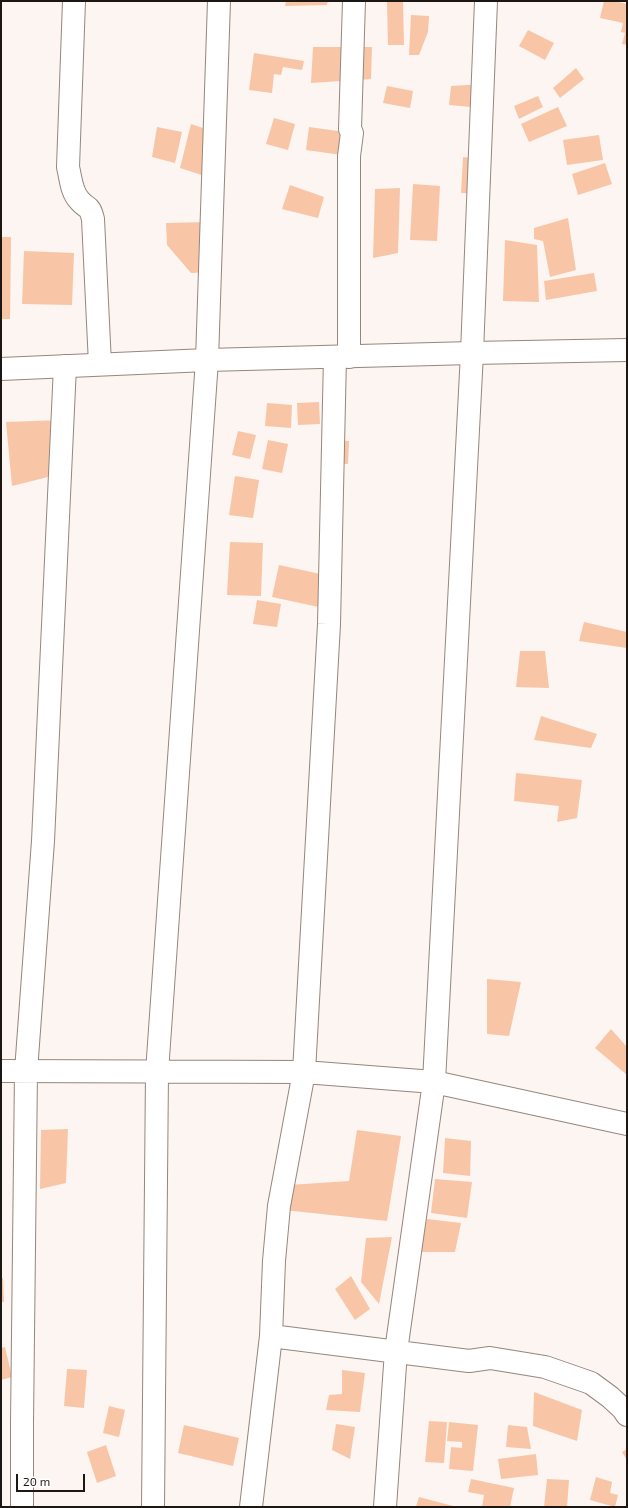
<!DOCTYPE html>
<style>
body{margin:0}
#map{position:relative;width:628px;height:1508px;overflow:hidden;background:#fcf5f1;font-family:"Exo 2",sans-serif}
canvas{display:block}
.frame{position:absolute;inset:0;border:2px solid #1d1714;pointer-events:none}
.scale{position:absolute;left:16px;top:1474px;width:69px;height:18px;box-sizing:border-box;border:2px solid #1d1714;border-top:0;padding-left:5px;font-size:12px;line-height:14px;white-space:nowrap;color:#1d1714;-webkit-text-stroke:3px #fff;paint-order:stroke}
</style>
<div id="map">
<canvas width="628" height="1508"></canvas>
<div class="frame"></div>
<div class="scale">20 m</div>
</div>
<script>
const g = document.querySelector('canvas').getContext('2d');
g.lineJoin = 'round';
function fill(path, color) { g.fillStyle = color; g.fill(path, 'evenodd'); }
function trace(path, color, width, dash) { g.strokeStyle = color; g.lineWidth = width; g.lineCap = dash ? 'butt' : 'round'; g.setLineDash(dash || []); g.stroke(path); }
const building = new Path2D(`
 M 286,1 L 328,1 L 327,5 L 285,6 Z
 M 387,1 L 403,1 L 404,45 L 388,45 Z
 M 604,1 L 614,1 L 627,4 L 627,45 L 622,44 L 625,33 L 621,32 L 623,23 L 600,18 Z
 M 411,15 L 429,16 L 428,32 L 419,55 L 409,55 Z
 M 528,30 L 554,43 L 545,60 L 519,46 Z
 M 313,47 L 372,47 L 371,79 L 311,83 Z
 M 254,53 L 304,61 L 302,70 L 283,67 L 281,75 L 274,74 L 272,93 L 249,90 Z
 M 576,68 L 584,79 L 560,98 L 553,88 Z
 M 483,84 L 482,108 L 449,105 L 451,86 Z
 M 387,86 L 413,91 L 410,108 L 383,103 Z
 M 538,96 L 543,107 L 519,119 L 514,106 Z
 M 558,107 L 567,126 L 529,142 L 521,124 Z
 M 274,118 L 295,124 L 288,150 L 266,144 Z
 M 191,124 L 203,128 L 214,165 L 214,179 L 180,168 Z
 M 157,127 L 182,132 L 175,163 L 152,157 Z
 M 309,127 L 352,133 L 349,156 L 306,150 Z
 M 599,135 L 603,160 L 567,165 L 563,140 Z
 M 463,157 L 480,159 L 491,180 L 489,194 L 461,193 Z
 M 605,163 L 612,184 L 578,195 L 572,174 Z
 M 413,184 L 440,186 L 437,241 L 410,240 Z
 M 290,185 L 324,197 L 318,218 L 282,209 Z
 M 400,188 L 398,253 L 373,258 L 375,189 Z
 M 568,218 L 576,270 L 550,277 L 543,241 L 534,239 L 534,228 Z
 M 209,222 L 210,272 L 191,273 L 167,245 L 166,223 Z
 M 1,237 L 11,237 L 10,319 L 1,319 Z
 M 505,240 L 537,245 L 539,302 L 503,301 Z
 M 24,251 L 74,253 L 72,305 L 22,304 Z
 M 594,273 L 597,291 L 546,300 L 544,281 Z
 M 319,402 L 320,424 L 298,425 L 297,403 Z
 M 267,403 L 292,405 L 291,428 L 265,426 Z
 M 62,420 L 60,474 L 12,486 L 6,422 Z
 M 238,431 L 256,435 L 250,459 L 232,455 Z
 M 326,439 L 349,441 L 348,464 L 325,463 Z
 M 268,440 L 288,444 L 282,473 L 262,469 Z
 M 235,476 L 259,480 L 253,518 L 229,515 Z
 M 230,542 L 263,543 L 261,596 L 227,595 Z
 M 279,565 L 334,577 L 328,609 L 272,597 Z
 M 257,600 L 281,604 L 277,627 L 253,624 Z
 M 584,622 L 627,632 L 627,648 L 579,641 Z
 M 520,651 L 545,651 L 549,688 L 516,687 Z
 M 541,716 L 597,734 L 591,748 L 534,740 Z
 M 516,773 L 582,780 L 577,818 L 557,822 L 559,806 L 514,801 Z
 M 487,979 L 521,982 L 509,1036 L 487,1034 Z
 M 611,1029 L 627,1047 L 627,1075 L 595,1048 Z
 M 68,1129 L 66,1183 L 40,1189 L 41,1130 Z
 M 357,1130 L 401,1136 L 387,1221 L 284,1210 L 289,1185 L 349,1181 Z
 M 445,1138 L 471,1141 L 470,1176 L 443,1173 Z
 M 435,1179 L 472,1182 L 467,1218 L 431,1213 Z
 M 427,1219 L 461,1223 L 455,1252 L 420,1252 Z
 M 392,1237 L 379,1304 L 361,1282 L 366,1238 Z
 M 351,1276 L 370,1309 L 355,1320 L 335,1289 Z
 M 1,1278 L 3,1278 L 4,1302 L 1,1302 Z
 M 5,1347 L 12,1377 L 1,1380 L 1,1348 Z
 M 67,1369 L 87,1370 L 84,1408 L 64,1406 Z
 M 342,1370 L 365,1373 L 360,1412 L 326,1410 L 329,1395 L 342,1394 Z
 M 534,1392 L 582,1410 L 577,1441 L 533,1426 Z
 M 109,1406 L 125,1410 L 119,1437 L 103,1433 Z
 M 429,1421 L 447,1422 L 444,1463 L 425,1462 Z
 M 449,1422 L 478,1425 L 473,1471 L 449,1469 L 451,1447 L 462,1448 L 462,1442 L 447,1441 Z
 M 336,1424 L 355,1427 L 350,1459 L 332,1450 Z
 M 184,1425 L 239,1438 L 233,1466 L 178,1453 Z
 M 508,1425 L 527,1427 L 531,1449 L 506,1447 Z
 M 106,1445 L 116,1476 L 97,1483 L 87,1452 Z
 M 627,1449 L 627,1460 L 622,1452 Z
 M 536,1454 L 538,1475 L 501,1479 L 498,1459 Z
 M 596,1477 L 612,1482 L 610,1493 L 618,1495 L 615,1507 L 590,1500 Z
 M 471,1479 L 514,1488 L 510,1507 L 482,1507 L 484,1495 L 468,1492 Z
 M 547,1479 L 569,1480 L 567,1507 L 544,1507 Z
 M 419,1497 L 453,1506 L 452,1507 L 416,1507 Z`);
const minor = new Path2D(`
 M 74,1 L 68,167 C 71,179 71,192 80,201 C 88,210 89,204 93,219 L 100,364
 M 349,357 L 349,156 L 352,133 L 350,129 L 354,1
 M 1,1071 L 304,1072 L 434,1082 L 627,1124
 M 271,1336 L 469,1361 L 490,1358 L 545,1367 L 591,1383 L 610,1397 L 623,1409 L 627,1415
 M 22,1507 L 22,1423 L 26,1071 L 43,841 L 65,366
 M 153,1507 L 157,1072 L 207,360 L 219,1
 M 251,1507 L 271,1336 L 274,1261 L 279,1206 L 304,1072 L 329,624 L 335,357
 M 385,1507 L 396,1351 L 434,1082 L 472,353 L 486,1`);
const secondary = new Path2D(`
 M 1,369 L 207,360 L 472,353 L 627,350`);
fill(building, '#f8c6a6');
trace(minor, '#96867c', 24);
trace(secondary, '#96867c', 24);
trace(minor, '#fff', 22);
trace(secondary, '#fff', 22);
</script>
